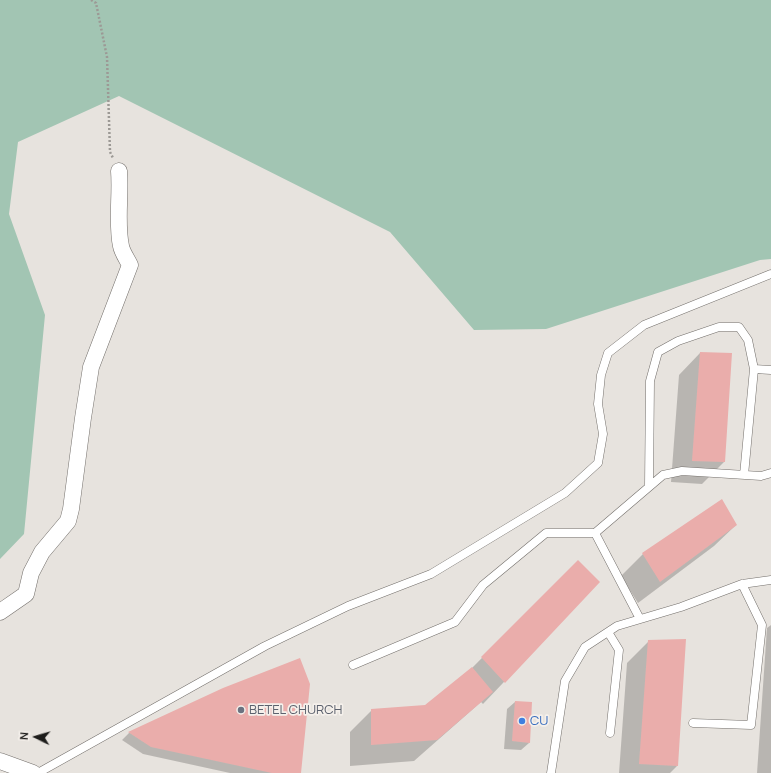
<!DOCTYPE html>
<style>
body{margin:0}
#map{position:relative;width:771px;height:773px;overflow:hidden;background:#e7e3de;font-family:Manrope,sans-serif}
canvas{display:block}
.north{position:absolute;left:16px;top:717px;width:40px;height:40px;-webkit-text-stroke:3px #f5f0eb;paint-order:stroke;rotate:275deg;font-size:11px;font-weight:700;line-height:16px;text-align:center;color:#1d1c1a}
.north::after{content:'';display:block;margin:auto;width:14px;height:18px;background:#1d1c1a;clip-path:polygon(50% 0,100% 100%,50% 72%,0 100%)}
</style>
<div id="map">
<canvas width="771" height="773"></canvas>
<div class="north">N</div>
</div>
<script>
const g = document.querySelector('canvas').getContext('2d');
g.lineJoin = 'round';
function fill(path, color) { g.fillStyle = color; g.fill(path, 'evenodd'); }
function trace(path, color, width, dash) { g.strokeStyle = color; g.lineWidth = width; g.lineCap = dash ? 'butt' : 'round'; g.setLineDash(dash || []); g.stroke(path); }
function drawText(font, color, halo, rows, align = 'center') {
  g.font = font + ' Manrope,sans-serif'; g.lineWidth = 3.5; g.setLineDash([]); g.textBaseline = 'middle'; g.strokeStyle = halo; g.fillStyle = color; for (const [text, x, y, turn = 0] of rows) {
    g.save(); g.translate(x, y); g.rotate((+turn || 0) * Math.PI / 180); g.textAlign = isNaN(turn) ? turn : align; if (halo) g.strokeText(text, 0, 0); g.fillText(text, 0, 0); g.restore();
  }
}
const green = new Path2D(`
 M 0,0 L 771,0 L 771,259 L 760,260 L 546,329 L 474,330 L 390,232 L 119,96 L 18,142 L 9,214 L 45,315 L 24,534 L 0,559 Z`);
const shadow = new Path2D(`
 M 700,353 L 724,462 L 702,484 L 671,482 L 679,375 Z
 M 736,525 L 714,546 L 638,603 L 621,576 L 643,554 Z
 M 578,561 L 599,582 L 483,704 L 481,702 L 414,761 L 350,766 L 350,732 L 372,710 L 426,706 L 472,668 Z
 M 771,625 L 771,773 L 757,773 L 767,628 Z
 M 649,641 L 677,766 L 670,773 L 619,773 L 627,663 Z
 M 223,689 L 300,773 L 230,773 L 143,754 L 122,740 L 129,733 Z
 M 515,702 L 529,743 L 521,750 L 504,749 L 507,709 Z`);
const building = new Path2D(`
 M 700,352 L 732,353 L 725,462 L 692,461 Z
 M 722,499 L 737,525 L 660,582 L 642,553 Z
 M 578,560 L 600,582 L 505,683 L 481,657 Z
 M 686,639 L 678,766 L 639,764 L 648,640 Z
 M 300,658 L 310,684 L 301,773 L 272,773 L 151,747 L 128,732 L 223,688 Z
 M 472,667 L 493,692 L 437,740 L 371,745 L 371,709 L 425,705 Z
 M 515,701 L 532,702 L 530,743 L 512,741 Z`);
const path = new Path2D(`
 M 91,0 L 96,3 L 107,57 L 110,152 L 113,158`);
const service = new Path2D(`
 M 754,369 L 771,370
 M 649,486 L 650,381 L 658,352 L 678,341 L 719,327 L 739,327 L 748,340 L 754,369 L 744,475
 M 640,619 L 595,533 L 663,475 L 682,471 L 761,476 L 771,473
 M 608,632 L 619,650 L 610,733
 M 353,665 L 455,622 L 483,585 L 546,533 L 595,533
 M 693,723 L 751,725 L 762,625 L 742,584
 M 38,773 L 265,646 L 348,606 L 431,574 L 565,493 L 598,463 L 603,434 L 598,404 L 601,375 L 608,353 L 644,325 L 771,274
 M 551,773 L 565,681 L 585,647 L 617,626 L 681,607 L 742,584 L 771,580`);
const minor = new Path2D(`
 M 0,612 L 26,594 L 31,573 L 42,552 L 68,521 L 71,509 L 83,418 L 91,367 L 130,265 C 127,259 122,252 121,246 C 116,223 121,195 119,171
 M 0,761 L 33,773`);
const markers = [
 [241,710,4,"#6b7280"],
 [522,721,4,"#3f7fe0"]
];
const worshipNames = [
 ["BETEL CHURCH",249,710]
];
const shopNames = [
 ["CU",530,721]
];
fill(green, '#a2c5b3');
fill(shadow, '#0003');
fill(building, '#eaadab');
trace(service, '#736f6b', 9);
trace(minor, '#736f6b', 17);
trace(path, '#9c9995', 2.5, [2, 2]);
trace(service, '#fff', 8);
trace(minor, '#fff', 16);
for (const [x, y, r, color] of markers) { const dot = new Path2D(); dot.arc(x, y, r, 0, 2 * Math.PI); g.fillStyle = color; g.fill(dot); trace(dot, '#f5f0eb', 1.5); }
drawText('13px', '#5b616d', '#f5f0eb', worshipNames, 'left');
drawText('13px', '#366cbe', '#f5f0eb', shopNames, 'left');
</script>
